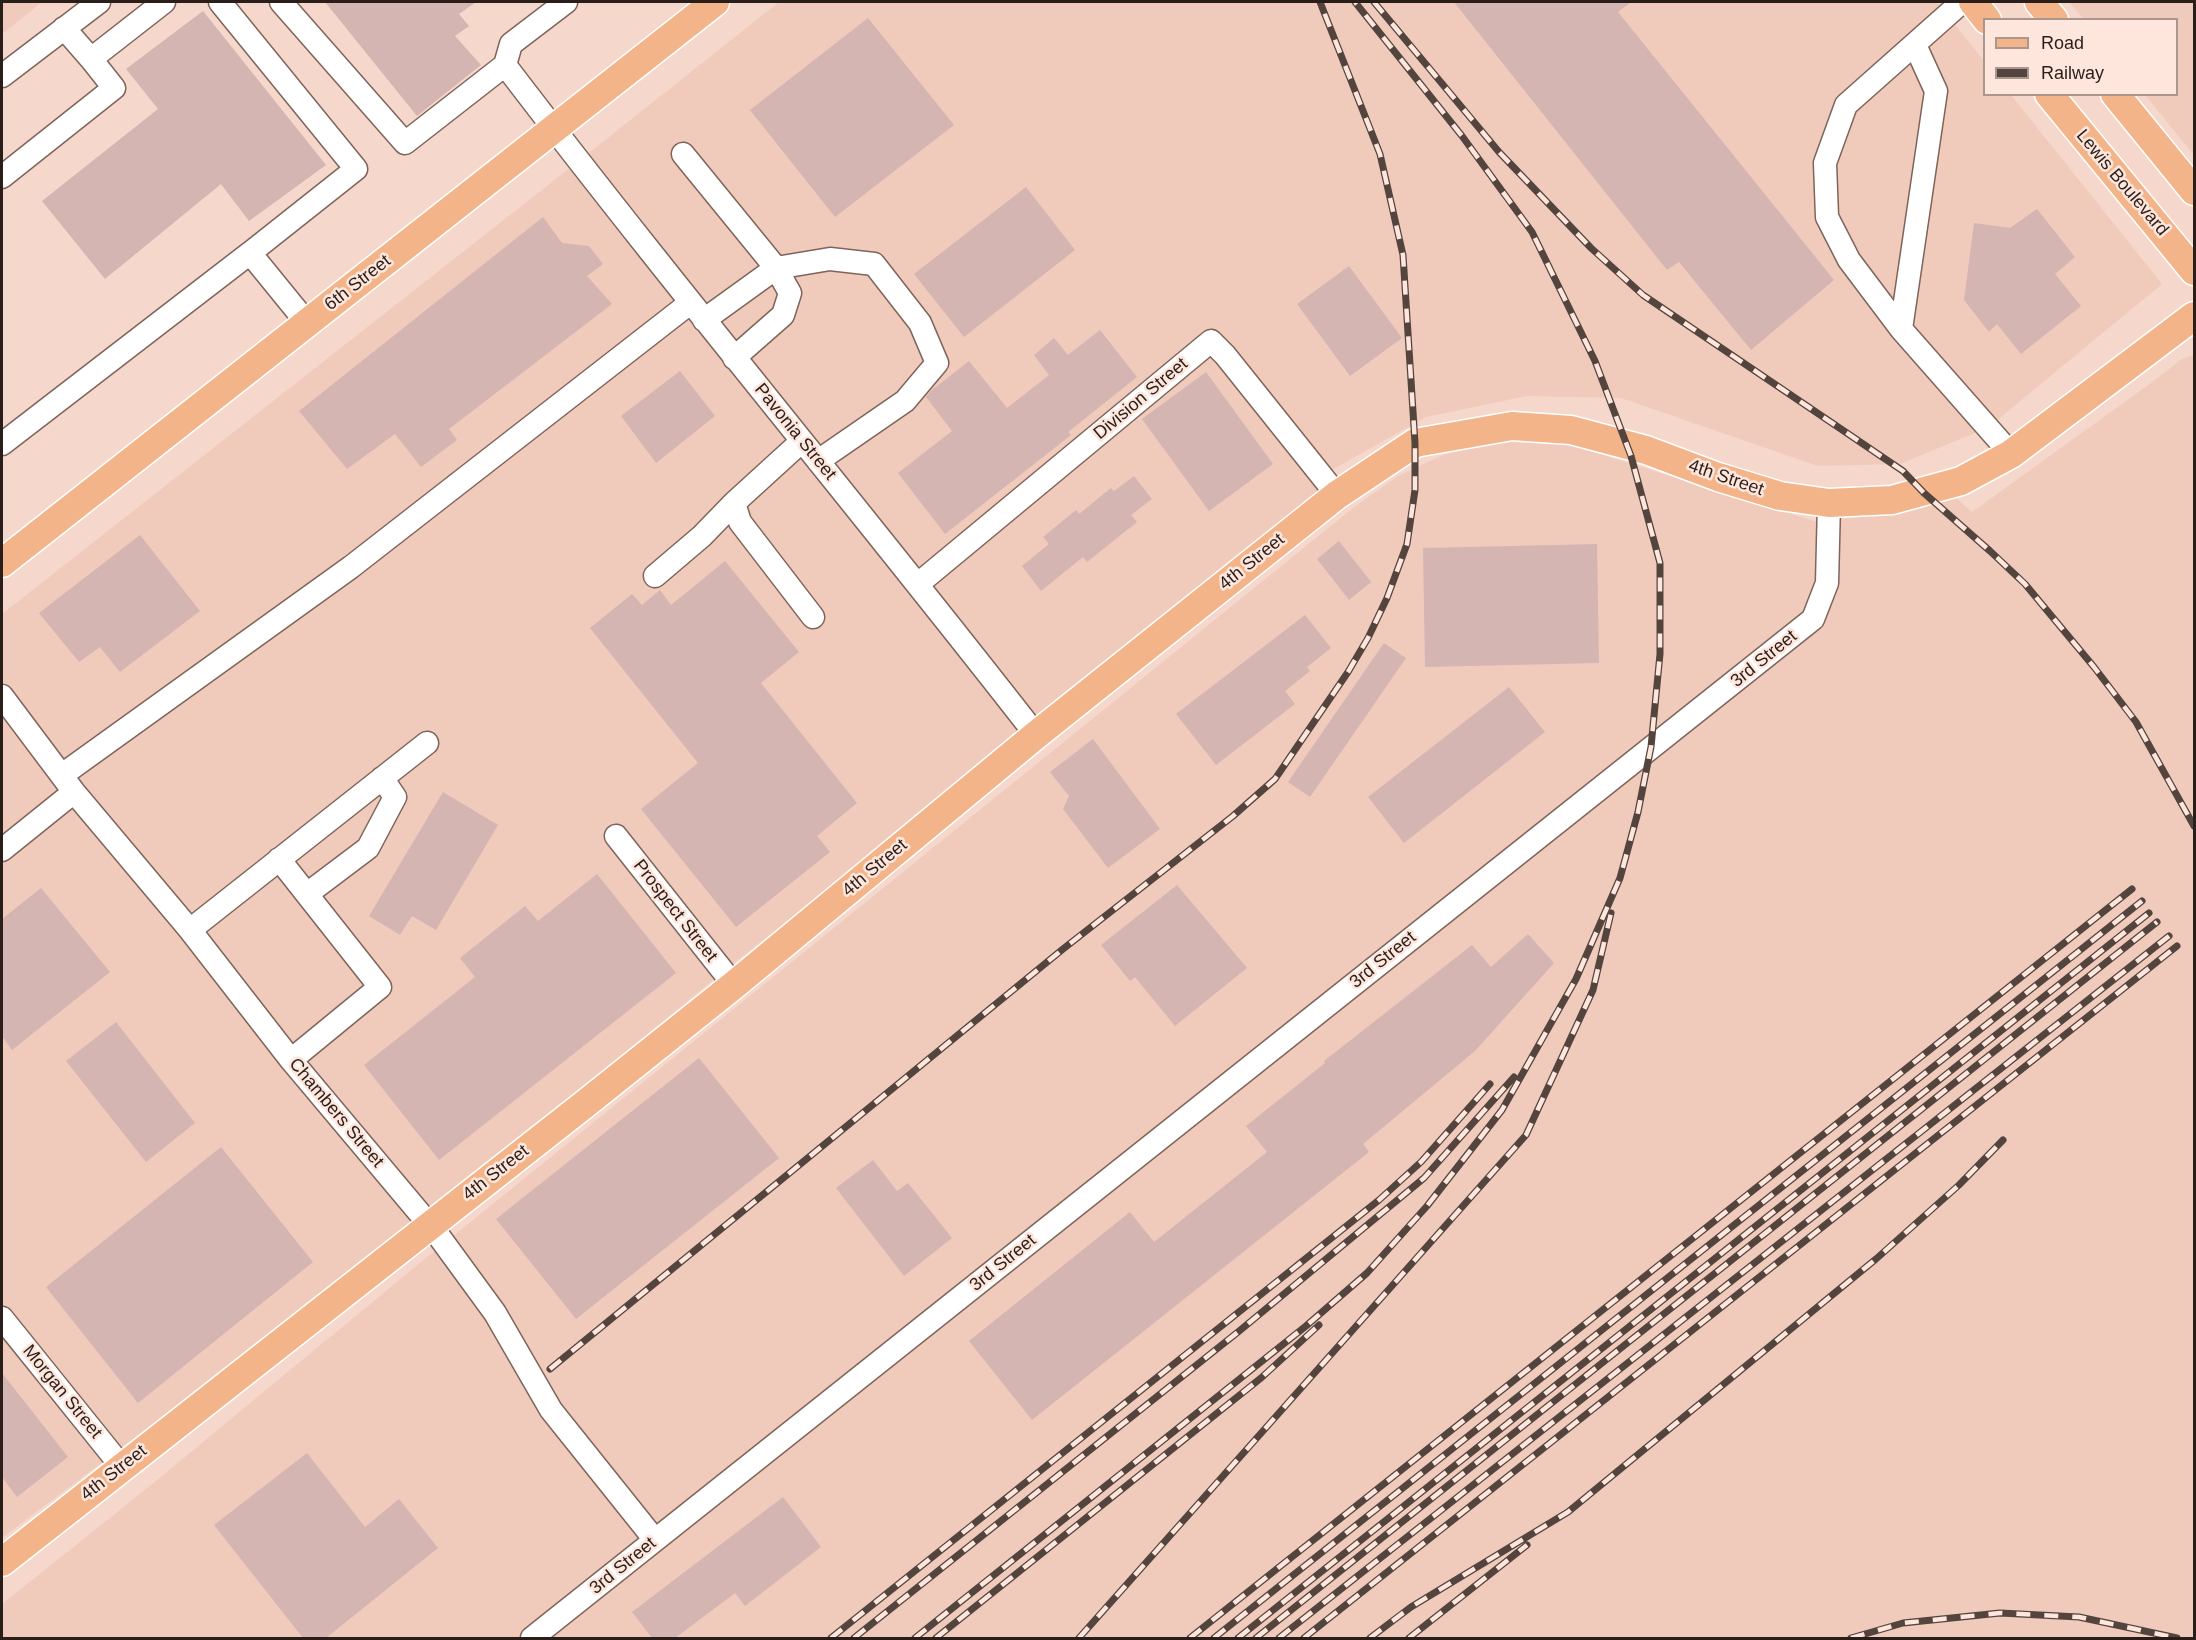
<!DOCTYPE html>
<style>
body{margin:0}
#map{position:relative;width:2196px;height:1640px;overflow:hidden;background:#f5d7cc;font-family:Helvetica,sans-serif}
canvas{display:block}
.frame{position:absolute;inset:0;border:3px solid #291e1a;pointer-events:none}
.legend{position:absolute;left:1983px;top:18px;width:195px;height:78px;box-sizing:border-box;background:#fee6dc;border:2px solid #a9968e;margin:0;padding:8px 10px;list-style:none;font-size:18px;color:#291e1a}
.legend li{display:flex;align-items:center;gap:12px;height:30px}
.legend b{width:30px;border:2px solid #a9968e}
</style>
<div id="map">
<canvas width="2196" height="1640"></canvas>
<div class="frame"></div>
<ul class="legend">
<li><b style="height:8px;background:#f3b489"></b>Road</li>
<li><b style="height:8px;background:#53443e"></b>Railway</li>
</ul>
</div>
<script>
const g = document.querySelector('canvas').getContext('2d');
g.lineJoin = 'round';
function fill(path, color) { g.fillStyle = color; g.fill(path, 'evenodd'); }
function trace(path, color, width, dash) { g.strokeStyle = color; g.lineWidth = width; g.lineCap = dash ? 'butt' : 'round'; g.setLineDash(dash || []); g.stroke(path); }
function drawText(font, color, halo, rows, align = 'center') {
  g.font = font + ' Helvetica,sans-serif'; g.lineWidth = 5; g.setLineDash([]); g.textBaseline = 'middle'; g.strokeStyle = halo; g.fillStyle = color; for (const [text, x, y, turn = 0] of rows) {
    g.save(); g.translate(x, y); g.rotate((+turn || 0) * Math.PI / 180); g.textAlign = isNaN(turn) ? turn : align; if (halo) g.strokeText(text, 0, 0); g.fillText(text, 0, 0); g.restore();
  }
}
const built = new Path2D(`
 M 2,2 L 42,2 L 2,34 Z
 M 779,2 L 1937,2 L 1984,61 L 1984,94 L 2011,95 L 2162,284 L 1989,427 L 1900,464 L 1818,466 L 1621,398 L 1527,396 L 1426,417 L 1328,472 L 1337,484 L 1039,724 L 735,962 L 411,1228 L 2,1538 L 2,614 L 585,156 Z
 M 2069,2 L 2194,2 L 2194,155 L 2145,95 L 2176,94 L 2176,20 L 2084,19 Z
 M 2194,355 L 2194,1638 L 2,1638 L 2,1604 L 146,1489 L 421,1262 L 1353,508 L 1398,476 L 1443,455 L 1487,441 L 1571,445 L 1814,521 L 1883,515 L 1953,495 L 1972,512 L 2151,383 L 2182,359 Z`);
const building = new Path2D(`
 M 325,2 L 476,2 L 459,14 L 469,26 L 455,36 L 481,65 L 417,116 Z
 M 1454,2 L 1631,2 L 1618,12 L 1834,280 L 1751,350 L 1679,262 L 1667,270 Z
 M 203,11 L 326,165 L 249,221 L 221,184 L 105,279 L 42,201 L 158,109 L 126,69 Z
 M 868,18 L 954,125 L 835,217 L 750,110 Z
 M 1026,187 L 1075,250 L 964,337 L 914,274 Z
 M 2037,209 L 2075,257 L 2055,274 L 2081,306 L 2021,354 L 1997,324 L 1989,332 L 1964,300 L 1974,223 L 2010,228 Z
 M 543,217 L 562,243 L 589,246 L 603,264 L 587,276 L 612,304 L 449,429 L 457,440 L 421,467 L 395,434 L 347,469 L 299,411 Z
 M 1349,266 L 1402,338 L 1350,376 L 1297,304 Z
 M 1100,330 L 1137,377 L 1068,432 L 1071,435 L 945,534 L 898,473 L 952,431 L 926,397 L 932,390 L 969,361 L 1007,408 L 1049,375 L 1034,355 L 1054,338 L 1068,355 Z
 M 680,371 L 715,416 L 656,463 L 621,416 Z
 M 1206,372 L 1273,464 L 1209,511 L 1142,419 Z
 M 1134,476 L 1152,499 L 1131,515 L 1137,522 L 1087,562 L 1083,557 L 1041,591 L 1022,566 L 1049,544 L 1043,537 L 1076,510 L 1079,514 L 1111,488 L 1114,491 Z
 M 140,535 L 200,611 L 120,672 L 100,647 L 79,662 L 39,613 Z
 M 1339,541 L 1371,582 L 1349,600 L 1317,559 Z
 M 1597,544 L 1599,663 L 1425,667 L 1423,548 Z
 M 725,561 L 799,652 L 761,683 L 857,803 L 817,836 L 830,852 L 736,927 L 641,809 L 698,763 L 590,628 L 632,594 L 642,605 L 660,590 L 671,605 Z
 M 1305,615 L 1331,648 L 1307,667 L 1310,671 L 1285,691 L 1295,704 L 1216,765 L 1176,714 Z
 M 1384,643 L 1406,658 L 1310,797 L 1288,782 Z
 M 1509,687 L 1545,732 L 1404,843 L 1368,797 Z
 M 1093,739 L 1160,829 L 1108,868 L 1063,809 L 1069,796 L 1050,772 Z
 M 443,792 L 498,825 L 436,930 L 412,916 L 400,935 L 369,916 Z
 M 597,874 L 676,973 L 439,1160 L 364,1065 L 475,977 L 460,958 L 525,906 L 538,921 Z
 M 1177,885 L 1247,968 L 1175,1026 L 1135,977 L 1130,981 L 1101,945 Z
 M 41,888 L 110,972 L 12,1050 L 2,1036 L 2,919 Z
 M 1528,934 L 1554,963 L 1475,1051 L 1363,1144 L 1369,1152 L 1032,1420 L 969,1341 L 1130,1212 L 1154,1242 L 1267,1152 L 1246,1126 L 1325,1063 L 1324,1061 L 1472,945 L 1491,967 Z
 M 116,1022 L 195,1123 L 146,1162 L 66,1061 Z
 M 699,1058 L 779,1158 L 576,1319 L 496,1219 Z
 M 221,1147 L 313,1262 L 138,1403 L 46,1287 Z
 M 873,1160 L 897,1191 L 908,1183 L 952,1238 L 904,1276 L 836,1188 Z
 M 2,1373 L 68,1457 L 17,1497 L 2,1477 Z
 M 307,1453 L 365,1527 L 399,1499 L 438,1548 L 326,1638 L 303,1638 L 214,1525 Z
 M 783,1497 L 821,1547 L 745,1606 L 735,1593 L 675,1638 L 652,1638 L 632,1612 Z`);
const minor = new Path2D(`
 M 220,2 L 356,169 L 250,253
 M 281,2 L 405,143 L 505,65 C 678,292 861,510 1036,735
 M 64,28 L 91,59 L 164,2
 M 1915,45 L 1936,91 L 1901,329 L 2011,454
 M 505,65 L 511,44 L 566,2
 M 2,76 L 99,2
 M 683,154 L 776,268 L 790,293 L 783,315 L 734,358
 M 2,177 L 114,88 L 91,59
 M 704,320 L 776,268 L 830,259 L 874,264 L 920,323 L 937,363 L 905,401 L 818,461
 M 1901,329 L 1849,260 L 1827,217 L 1825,163 L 1846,105 L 1962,2
 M 802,441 L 734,503 L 740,522 L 813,617
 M 2,444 L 250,253 L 307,323
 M 655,576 L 702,536 L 734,503
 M 918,584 L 1211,341 L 1225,355 L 1337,495
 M 2,696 L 74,792 L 190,930 L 291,1060 L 438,1235 L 495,1313 L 551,1410 L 655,1540
 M 62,775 L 351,567 L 690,303
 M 616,836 L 734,985
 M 2,850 L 74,792
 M 279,859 L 380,987 L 291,1060
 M 307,894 L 368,848 L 395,797 L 382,778
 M 190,930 L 427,743
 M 2,1318 L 122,1467
 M 532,1638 L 1813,619 L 1827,583 L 1829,503`);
const major = new Path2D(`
 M 1973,2 L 1987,20
 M 2039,2 L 2054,20
 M 2049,94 L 2194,271
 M 2115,94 L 2194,191
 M 2,563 L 715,2
 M 2,1562 L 585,1104 L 734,985 L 1036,735 L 1337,495 L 1415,443 L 1512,426 L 1571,430 L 1646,450 L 1718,477 L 1780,496 L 1829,503 L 1892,500 L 1961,481 L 2011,454 L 2194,316`);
const rail = new Path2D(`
 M 1374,2 L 1499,152 L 1591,248 L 1643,295 L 1903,471 L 1924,493 L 1990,551 L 2025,584 L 2094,667 L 2136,722 L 2194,826
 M 550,1369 L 1063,949 L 1233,816 L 1275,779 L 1348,672 L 1368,638 L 1387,598 L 1407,544 L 1415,490 L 1415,443 L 1403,255 L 1380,154 L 1320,2
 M 831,1638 L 1379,1200 L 1421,1162 L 1490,1084
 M 854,1638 L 1238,1332 L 1424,1178 L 1514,1077
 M 915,1638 L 1306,1326 L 1367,1273 L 1427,1206 L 1502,1110 L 1576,979 L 1620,878 L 1638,812 L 1651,747 L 1660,654 L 1660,563 L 1631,456 L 1595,361 L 1532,232 L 1462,136 L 1355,2
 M 936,1638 L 1261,1378 L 1319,1325
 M 1079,1638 L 1526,1135 L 1593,990 L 1611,913
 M 1190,1638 L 2132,889
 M 1214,1638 L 2142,901
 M 1238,1638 L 2149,913
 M 1256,1638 L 2157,922
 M 1279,1638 L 2169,936
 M 1304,1638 L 2177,946
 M 1370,1638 L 1411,1607 L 1568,1512 L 1876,1259 L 1959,1185 L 2003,1140
 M 1409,1638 L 1527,1545
 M 1851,1638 L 1903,1623 L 2000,1613 L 2079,1617 L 2177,1638`);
const streetNames = [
 ["Lewis Boulevard",2122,183,50],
 ["6th Street",358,283,-38],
 ["Division Street",1141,399,-40],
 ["Pavonia Street",795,432,51],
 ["4th Street",1726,478,19],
 ["4th Street",1252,562,-39],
 ["3rd Street",1764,659,-39],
 ["4th Street",875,868,-40],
 ["Prospect Street",675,911,52],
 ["3rd Street",1383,960,-39],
 ["Chambers Street",336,1113,50],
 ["4th Street",496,1173,-38],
 ["3rd Street",1003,1263,-39],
 ["Morgan Street",62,1392,51],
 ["4th Street",114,1473,-38],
 ["3rd Street",623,1566,-39]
];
fill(built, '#f0cbbc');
fill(building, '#d5b5b1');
trace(minor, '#7e645a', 25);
trace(major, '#fff', 31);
trace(minor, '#fff', 22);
trace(major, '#f3b489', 28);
trace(rail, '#53443e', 7);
trace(rail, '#fee6dc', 4.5, [14]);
drawText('18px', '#291e1a', '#fee6dc', streetNames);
</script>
